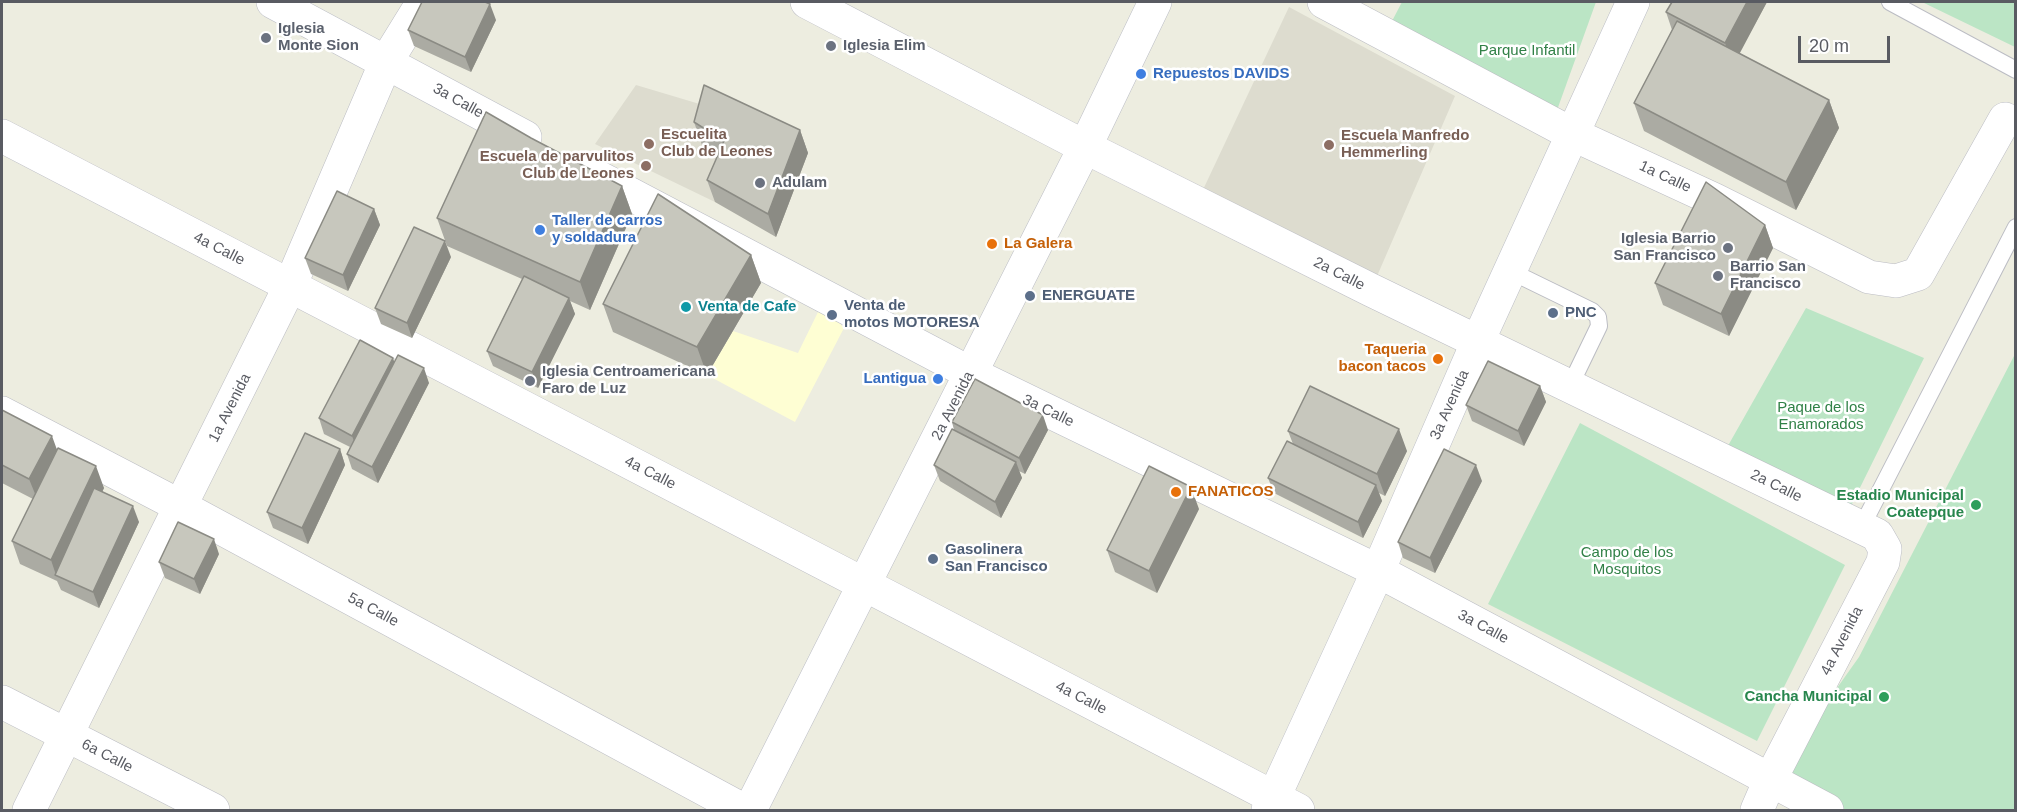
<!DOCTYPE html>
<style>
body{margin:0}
#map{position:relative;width:2017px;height:812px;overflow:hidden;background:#edede0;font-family:Arial,sans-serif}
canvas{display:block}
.frame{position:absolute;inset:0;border:3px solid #595b62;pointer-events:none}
.scale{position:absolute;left:1798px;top:36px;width:92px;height:27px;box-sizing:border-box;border:3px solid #595b62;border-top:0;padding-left:8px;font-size:18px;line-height:21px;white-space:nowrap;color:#595b62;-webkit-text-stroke:4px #fff;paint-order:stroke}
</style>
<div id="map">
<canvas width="2017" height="812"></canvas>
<div class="frame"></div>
<div class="scale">20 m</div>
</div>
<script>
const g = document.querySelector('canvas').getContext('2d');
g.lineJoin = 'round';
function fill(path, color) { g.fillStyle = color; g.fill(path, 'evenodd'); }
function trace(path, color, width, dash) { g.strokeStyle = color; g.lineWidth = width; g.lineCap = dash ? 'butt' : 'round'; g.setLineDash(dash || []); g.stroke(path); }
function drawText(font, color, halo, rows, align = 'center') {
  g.font = font + ' Arial,sans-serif'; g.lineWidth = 5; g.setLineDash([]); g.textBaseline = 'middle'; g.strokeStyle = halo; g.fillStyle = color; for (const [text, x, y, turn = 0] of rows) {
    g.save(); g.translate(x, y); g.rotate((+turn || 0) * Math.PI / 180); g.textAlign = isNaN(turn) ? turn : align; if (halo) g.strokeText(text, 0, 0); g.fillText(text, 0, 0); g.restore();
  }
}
const commercial = new Path2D(`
 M 819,310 L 832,315 L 844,328 L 795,422 L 707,375 L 733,331 L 798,353 Z`);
const education = new Path2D(`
 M 1289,7 L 1455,96 L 1371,290 L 1201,194 Z
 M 636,85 L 713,108 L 732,163 L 715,202 L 595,144 Z`);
const green = new Path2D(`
 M 1402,2 L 1596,2 L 1552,124 L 1391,23 Z
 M 1922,2 L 2015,2 L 2015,47 Z
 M 1806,308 L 1924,358 L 1848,512 L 1725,451 Z
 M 2015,354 L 2015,810 L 1839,810 L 1776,774 L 1859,657 Z
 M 1580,423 L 1845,565 L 1757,741 L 1488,604 Z`);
const lane = new Path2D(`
 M 1890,2 L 2016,70
 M 1510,271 L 1592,311 L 1598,317 L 1599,326 L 1570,386
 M 1861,528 L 2016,227`);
const street = new Path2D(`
 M 807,2 L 1085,147 L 1371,290 L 1877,535 L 1885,549 L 1883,562 L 1770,780 L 1757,810
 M 1324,2 L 1572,134 L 1715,200 L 1869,277 L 1896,281 L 1918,274 L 2005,119
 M 2,136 L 1298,810
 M 2,413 L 180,506 L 743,810
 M 1378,571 L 1827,810
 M 2,702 L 213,810
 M 29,810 L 290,286 L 386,62 L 423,2`);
const secondary = new Path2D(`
 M 273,2 L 525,137
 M 583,169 L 970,373 L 1378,571
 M 750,810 L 1085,147 L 1155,2
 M 1268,810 L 1378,571 L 1478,341 L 1633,2`);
const wall = new Path2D(`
 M 1672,2 L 1767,2 L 1739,53 L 1829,100 L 1839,128 L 1796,210 L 1644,131 L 1634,103 L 1672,30 L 1666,12 Z
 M 496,20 L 471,72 L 414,46 L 408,30 Z
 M 694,122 L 800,130 L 808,153 L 776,237 L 715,202 L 707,180 L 718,155 L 702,145 Z
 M 531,138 L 622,186 L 632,214 L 590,310 L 570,301 L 575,314 L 538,388 L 493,366 L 487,351 L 522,279 L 447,246 L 437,218 Z
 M 374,209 L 380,225 L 348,291 L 311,274 L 305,258 Z
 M 1765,225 L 1773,248 L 1729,336 L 1663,305 L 1655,283 Z
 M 751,255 L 761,283 L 707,375 L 613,332 L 603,304 Z
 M 451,257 L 412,338 L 381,324 L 375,308 Z
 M 394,362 L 429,383 L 378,483 L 352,469 L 347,454 L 350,447 L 324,434 L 319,418 Z
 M 1540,386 L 1546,402 L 1524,446 L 1472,421 L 1466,405 Z
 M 2,410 L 57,449 L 104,488 L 102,492 L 139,522 L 99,608 L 61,590 L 57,581 L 20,564 L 12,541 L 33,499 L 2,483 Z
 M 952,422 L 1048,430 L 1025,474 L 1019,471 L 1022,478 L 1001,518 L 940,481 L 934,465 L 954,430 Z
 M 1288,431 L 1407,451 L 1385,496 L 1379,493 L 1382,501 L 1363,538 L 1274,493 L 1268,478 L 1293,444 Z
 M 340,449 L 345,465 L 308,544 L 273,528 L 267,512 Z
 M 1482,481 L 1435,573 L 1403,558 L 1398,542 Z
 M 1199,509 L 1157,593 L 1115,572 L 1107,550 Z
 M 219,554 L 200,594 L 165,578 L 159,562 Z`);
const shadedWall = new Path2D(`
 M 1747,2 L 1767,2 L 1733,66 L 1725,43 Z
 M 490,4 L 496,20 L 471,72 L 465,57 Z
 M 1829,100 L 1839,128 L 1796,210 L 1786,182 Z
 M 800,130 L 808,153 L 776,237 L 768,214 Z
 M 622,186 L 632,214 L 590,310 L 580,282 Z
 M 374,209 L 380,225 L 348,291 L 343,275 Z
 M 1765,225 L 1773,248 L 1729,336 L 1721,314 Z
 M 445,241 L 451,257 L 412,338 L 407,323 Z
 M 751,255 L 761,283 L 707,375 L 697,347 Z
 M 569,298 L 575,314 L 538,388 L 532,372 Z
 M 393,358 L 398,373 L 358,451 L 352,436 Z
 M 424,368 L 429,383 L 378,483 L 372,467 Z
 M 1540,386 L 1546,402 L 1524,446 L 1518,431 Z
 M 1043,415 L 1048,430 L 1025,474 L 1019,458 Z
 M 1399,429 L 1407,451 L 1385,496 L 1377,474 Z
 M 52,436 L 60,458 L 38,501 L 29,479 Z
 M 340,449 L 345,465 L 308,544 L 302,528 Z
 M 1016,462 L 1022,478 L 1001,518 L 995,502 Z
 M 1476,465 L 1482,481 L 1435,573 L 1430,558 Z
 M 96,466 L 104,488 L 61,577 L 56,575 L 51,560 Z
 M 1376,485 L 1382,501 L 1363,538 L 1358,522 Z
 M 1191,487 L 1199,509 L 1157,593 L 1149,571 Z
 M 133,506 L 139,522 L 99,608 L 93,592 Z
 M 214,539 L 219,554 L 200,594 L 194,579 Z`);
const building = new Path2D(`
 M 422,2 L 485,2 L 490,4 L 465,57 L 408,30 Z
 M 1672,2 L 1747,2 L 1725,43 L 1666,12 Z
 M 1677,21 L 1829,100 L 1786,182 L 1634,103 Z
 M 704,85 L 800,130 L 768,214 L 707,180 L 724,141 L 694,122 Z
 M 486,112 L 531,138 L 622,186 L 580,282 L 437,218 Z
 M 1706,182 L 1765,225 L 1721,314 L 1655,283 Z
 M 337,191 L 374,209 L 343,275 L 305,258 Z
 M 658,194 L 751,255 L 697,347 L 603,304 Z
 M 414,227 L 445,241 L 407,323 L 375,308 Z
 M 524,276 L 569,298 L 532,372 L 487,351 Z
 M 360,340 L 393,358 L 352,436 L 319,418 Z
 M 398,355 L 424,368 L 372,467 L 347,454 Z
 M 1488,361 L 1540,386 L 1518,431 L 1466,405 Z
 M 975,379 L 1043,415 L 1019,458 L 952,422 Z
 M 1310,386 L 1399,429 L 1377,474 L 1288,431 Z
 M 2,410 L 52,436 L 29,479 L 2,465 Z
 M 952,429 L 1016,462 L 995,502 L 934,465 Z
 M 305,433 L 340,449 L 302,528 L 267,512 Z
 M 1287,441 L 1376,485 L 1358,522 L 1268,478 Z
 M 58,448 L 96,466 L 51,560 L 12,541 Z
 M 1444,449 L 1476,465 L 1430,558 L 1398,542 Z
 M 1149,466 L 1191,487 L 1149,571 L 1107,550 Z
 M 94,488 L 133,506 L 93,592 L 55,575 Z
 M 178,522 L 214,539 L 194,579 L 159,562 Z`);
const markers = [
 [266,38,6,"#6b7280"],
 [831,46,6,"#6b7280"],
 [1141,74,6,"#3f7fe0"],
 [649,144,6,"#8d6e63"],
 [1329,145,6,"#8d6e63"],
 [646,166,6,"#8d6e63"],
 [760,183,6,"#6b7280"],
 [540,230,6,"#3f7fe0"],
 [992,244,6,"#e8710a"],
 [1728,248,6,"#6b7280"],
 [1718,276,6,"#6b7280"],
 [1030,296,6,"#5c6f8a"],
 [686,307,6,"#0f9aa8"],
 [1553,313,6,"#5c6f8a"],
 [832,315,6,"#5c6f8a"],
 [1438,359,6,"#e8710a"],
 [938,379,6,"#3f7fe0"],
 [530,381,6,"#6b7280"],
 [1176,492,6,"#e8710a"],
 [1976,505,6,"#2e9e5b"],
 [933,559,6,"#5c6f8a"],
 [1884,697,6,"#2e9e5b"]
];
const worshipNames = [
 ["Iglesia",278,29],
 ["Monte Sion",278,46],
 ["Iglesia Elim",843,46],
 ["Adulam",772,183],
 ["Iglesia Barrio",1716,239,"right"],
 ["San Francisco",1716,256,"right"],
 ["Barrio San",1730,267],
 ["Francisco",1730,284],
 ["Iglesia Centroamericana",542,372],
 ["Faro de Luz",542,389]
];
const parkNames = [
 ["Parque Infantil",1527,51],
 ["Paque de los",1821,408],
 ["Enamorados",1821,425],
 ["Campo de los",1627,553],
 ["Mosquitos",1627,570]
];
const shopNames = [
 ["Repuestos DAVIDS",1153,74],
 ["Taller de carros",552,221],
 ["y soldadura",552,238],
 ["Lantigua",926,379,"right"]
];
const streetNames = [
 ["3a Calle",458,101,29],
 ["1a Calle",1665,177,25],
 ["4a Calle",219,249,27],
 ["2a Calle",1339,274,27],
 ["3a Avenida",1450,405,-66],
 ["2a Avenida",953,406,-63],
 ["1a Avenida",230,408,-63],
 ["3a Calle",1048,411,26],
 ["4a Calle",650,473,27],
 ["2a Calle",1776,486,26],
 ["5a Calle",373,610,28],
 ["3a Calle",1483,627,28],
 ["4a Avenida",1842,641,-63],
 ["4a Calle",1081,698,27],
 ["6a Calle",107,756,27]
];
const educationNames = [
 ["Escuelita",661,135],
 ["Club de Leones",661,152],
 ["Escuela Manfredo",1341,136],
 ["Hemmerling",1341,153],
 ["Escuela de parvulitos",634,157,"right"],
 ["Club de Leones",634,174,"right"]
];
const foodNames = [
 ["La Galera",1004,244],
 ["Taqueria",1426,350,"right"],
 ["bacon tacos",1426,367,"right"],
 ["FANATICOS",1188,492]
];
const serviceNames = [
 ["ENERGUATE",1042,296],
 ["Venta de",844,306],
 ["motos MOTORESA",844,323],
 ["PNC",1565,313],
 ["Gasolinera",945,550],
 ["San Francisco",945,567]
];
const cultureNames = [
 ["Venta de Cafe",698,307]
];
const leisureNames = [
 ["Estadio Municipal",1964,496],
 ["Coatepque",1964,513],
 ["Cancha Municipal",1872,697]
];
fill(commercial, '#fefed3');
fill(education, '#dddccf');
fill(green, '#bbe5c5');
trace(lane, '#bbbcc3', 18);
trace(street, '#bbbcc3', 34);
trace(secondary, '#bbbdc5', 34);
trace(lane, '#fff', 16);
trace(street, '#fff', 33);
trace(secondary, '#fff', 33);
fill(wall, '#ababa3');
fill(shadedWall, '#8b8b84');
fill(building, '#c7c7bd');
trace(building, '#8b8b84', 1.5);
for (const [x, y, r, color] of markers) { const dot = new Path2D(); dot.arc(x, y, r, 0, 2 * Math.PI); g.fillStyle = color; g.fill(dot); trace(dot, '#fff', 2); }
drawText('bold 15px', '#5b616d', '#fff', worshipNames, 'left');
drawText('15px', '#318147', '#fff', parkNames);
drawText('bold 15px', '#366cbe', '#fff', shopNames, 'left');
drawText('15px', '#595b62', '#fff', streetNames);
drawText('bold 15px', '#785e54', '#fff', educationNames, 'left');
drawText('bold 15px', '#c56008', '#fff', foodNames, 'left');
drawText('bold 15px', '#4e5e75', '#fff', serviceNames, 'left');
drawText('bold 15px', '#0d838f', '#fff', cultureNames, 'left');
drawText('bold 15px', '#27864d', '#fff', leisureNames, 'right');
</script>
